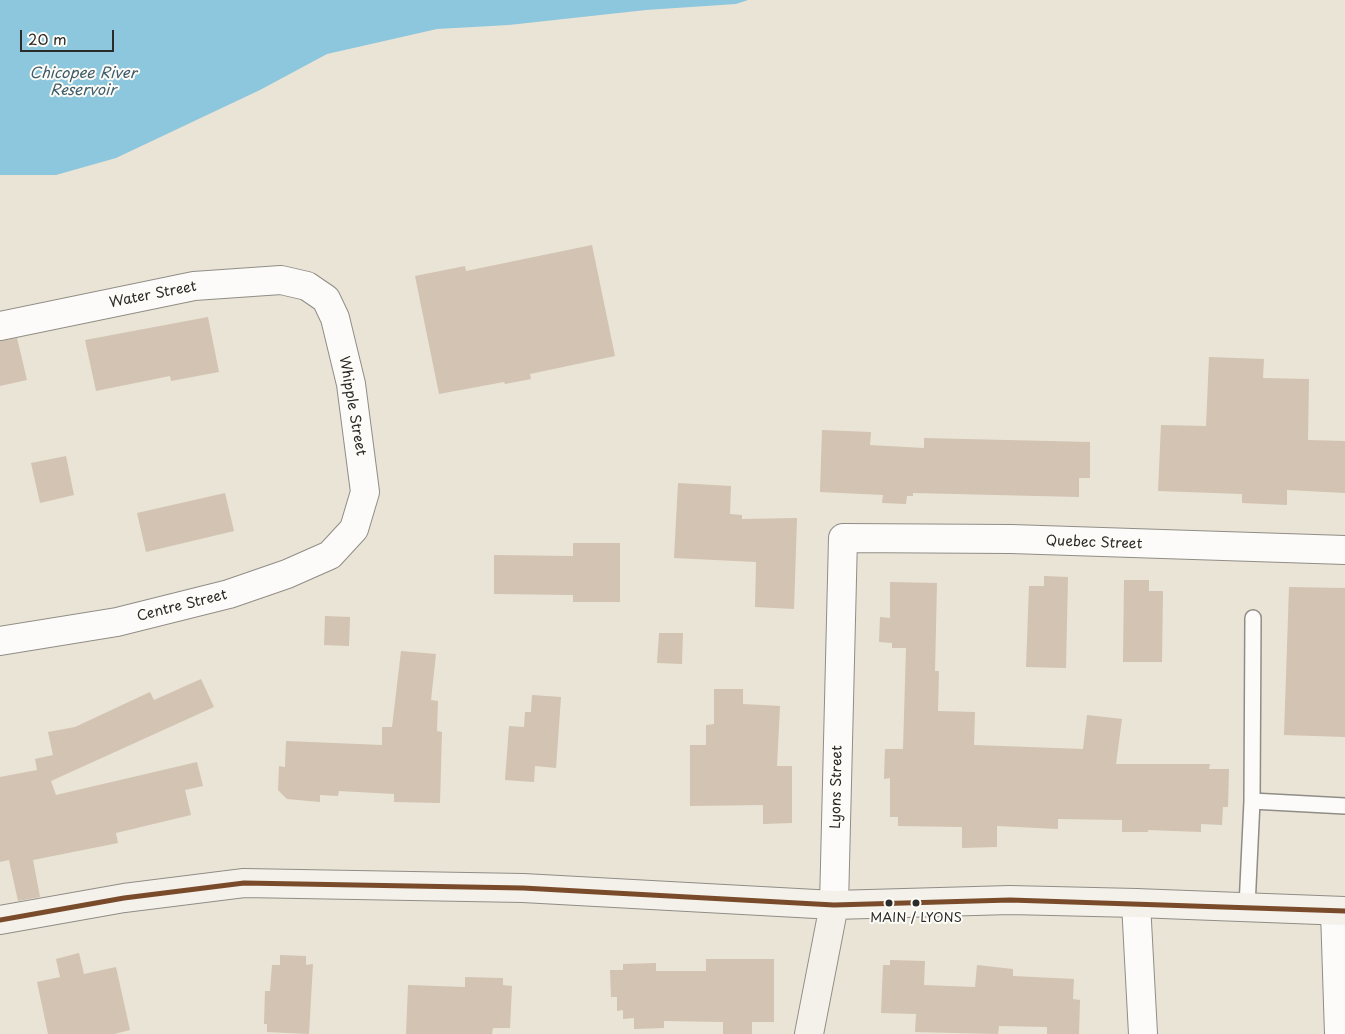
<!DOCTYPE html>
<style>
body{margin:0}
#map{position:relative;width:1345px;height:1034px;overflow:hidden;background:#eae4d6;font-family:"Playpen Sans",sans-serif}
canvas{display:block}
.scale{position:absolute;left:20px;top:30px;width:94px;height:22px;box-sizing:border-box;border:2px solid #2b2b2b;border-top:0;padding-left:6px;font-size:15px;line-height:18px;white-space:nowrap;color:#2b2b2b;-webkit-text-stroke:4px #fdfcf7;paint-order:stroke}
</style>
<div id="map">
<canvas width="1345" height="1034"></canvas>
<div class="scale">20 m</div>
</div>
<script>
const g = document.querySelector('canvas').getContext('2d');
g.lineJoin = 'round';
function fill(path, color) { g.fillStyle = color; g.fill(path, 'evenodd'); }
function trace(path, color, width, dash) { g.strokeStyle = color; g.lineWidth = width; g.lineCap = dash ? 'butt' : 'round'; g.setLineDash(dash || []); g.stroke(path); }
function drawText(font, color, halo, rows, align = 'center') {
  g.font = font + ' "Playpen Sans",sans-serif'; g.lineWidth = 4; g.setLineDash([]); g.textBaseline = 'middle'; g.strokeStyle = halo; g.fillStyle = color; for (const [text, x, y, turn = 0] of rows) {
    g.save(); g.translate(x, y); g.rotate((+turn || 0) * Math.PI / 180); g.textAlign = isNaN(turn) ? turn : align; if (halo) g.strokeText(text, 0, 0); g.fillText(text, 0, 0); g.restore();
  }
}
const water = new Path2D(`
 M 0,0 L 748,0 L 736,4 L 646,10 L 509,25 L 437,29 L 327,54 L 260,90 L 116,158 L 56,175 L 0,175 Z`);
const building = new Path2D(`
 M 592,245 L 615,356 L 530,374 L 531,379 L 505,384 L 504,382 L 439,394 L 415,276 L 465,266 L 466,271 Z
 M 208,317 L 219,372 L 171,381 L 170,376 L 96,391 L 85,340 Z
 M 17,338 L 27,380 L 0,386 L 0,341 Z
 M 1209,357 L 1264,359 L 1263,378 L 1309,379 L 1308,440 L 1345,441 L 1345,493 L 1287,490 L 1287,505 L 1242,503 L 1242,494 L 1158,491 L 1161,425 L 1206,426 Z
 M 822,430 L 871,432 L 870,445 L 924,448 L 924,438 L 1090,442 L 1090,478 L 1079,478 L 1079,497 L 913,493 L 913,496 L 907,496 L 906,504 L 882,503 L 883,495 L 820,492 Z
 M 66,456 L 74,495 L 40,503 L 31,463 Z
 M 678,483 L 731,486 L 730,514 L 742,515 L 742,519 L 797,518 L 794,609 L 755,607 L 756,562 L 674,558 Z
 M 225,493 L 234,531 L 146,552 L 137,513 Z
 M 573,543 L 620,543 L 620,602 L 573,602 L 573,595 L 494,594 L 494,555 L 573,556 Z
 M 1044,576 L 1068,577 L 1066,668 L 1026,667 L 1029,586 L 1044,586 Z
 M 1124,580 L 1149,580 L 1149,591 L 1163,591 L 1162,662 L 1123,662 Z
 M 890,582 L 937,583 L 935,671 L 939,671 L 938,711 L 975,712 L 974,745 L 1083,749 L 1087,715 L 1122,719 L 1116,764 L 1210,764 L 1209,769 L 1229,769 L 1228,807 L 1223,807 L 1222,825 L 1201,824 L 1201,832 L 1148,830 L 1148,832 L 1122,832 L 1122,820 L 1058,819 L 1058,829 L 997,826 L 997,847 L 962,848 L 962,827 L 898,826 L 898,817 L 890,817 L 890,778 L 884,779 L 885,749 L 903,749 L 906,648 L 892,648 L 892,643 L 879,642 L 880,617 L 890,618 Z
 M 1289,587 L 1345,588 L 1345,737 L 1284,735 Z
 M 325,616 L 350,617 L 349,646 L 324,645 Z
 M 659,633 L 683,633 L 682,664 L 657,663 Z
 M 401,651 L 436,654 L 431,700 L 438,701 L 437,731 L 442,732 L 440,803 L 394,802 L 394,794 L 339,791 L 338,796 L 320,795 L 320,802 L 287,799 L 278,790 L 279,766 L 285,767 L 286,741 L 382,745 L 382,727 L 392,727 Z
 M 201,679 L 214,707 L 51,781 L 56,795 L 197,762 L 203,786 L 185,790 L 191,815 L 116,833 L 118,843 L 33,860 L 40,897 L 18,901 L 9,860 L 0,862 L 0,777 L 37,770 L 35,759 L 53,755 L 48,732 L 75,727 L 150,692 L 154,700 Z
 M 714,689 L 743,689 L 743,704 L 780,706 L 777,766 L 792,766 L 792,823 L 763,824 L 763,805 L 690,806 L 690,745 L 706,745 L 706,725 L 714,724 Z
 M 532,695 L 561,697 L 556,768 L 535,766 L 534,782 L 505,780 L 509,726 L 524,727 L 525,712 L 531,712 Z
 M 79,953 L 84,974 L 116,967 L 130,1030 L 114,1034 L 48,1034 L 37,982 L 60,977 L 56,959 Z
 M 280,955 L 306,956 L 306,965 L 313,964 L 309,1034 L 267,1032 L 267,1024 L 264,1024 L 265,991 L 270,991 L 272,965 L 280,965 Z
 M 706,959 L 774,959 L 774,1022 L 752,1022 L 752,1034 L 723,1034 L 723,1022 L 664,1021 L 664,1028 L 634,1029 L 634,1018 L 623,1019 L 623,1010 L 617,1011 L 617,997 L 611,997 L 610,970 L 623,970 L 623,964 L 656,963 L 656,971 L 706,971 Z
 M 890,960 L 925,961 L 924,985 L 975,987 L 977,965 L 1013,969 L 1013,976 L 1074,979 L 1073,999 L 1080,1000 L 1079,1034 L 1047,1034 L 1047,1027 L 999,1026 L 998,1034 L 915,1032 L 916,1014 L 881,1013 L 883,965 L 890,965 Z
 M 465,977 L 503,978 L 503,985 L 512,986 L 510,1028 L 493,1028 L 492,1034 L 406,1034 L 408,985 L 465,987 Z`);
const lane = new Path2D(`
 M 1252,801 L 1345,806
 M 1247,907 L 1252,801 L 1253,618`);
const street = new Path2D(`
 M 0,326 L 194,286 L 281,280 L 307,286 L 326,299 L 335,318 L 351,384 L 365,492 L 354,529 L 330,555 L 287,574 L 229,594 L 117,622 L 0,641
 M 1136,903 L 1143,1034
 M 834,905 L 843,538 L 1011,539 L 1345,550
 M 1335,911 L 1339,1034`);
const secondary = new Path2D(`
 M 0,920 L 124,898 L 244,883 L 523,888 L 834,905 L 1010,900 L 1136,903 L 1345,911
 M 809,1034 L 834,905`);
const bus1 = new Path2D(`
 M 0,920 L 124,898 L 244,883 L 523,888 L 834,905 L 1010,900 L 1345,911`);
const markers = [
 [889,903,4.5,"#2b2b2b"],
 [916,903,4.5,"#2b2b2b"]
];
const busNames = [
 ["MAIN / LYONS",916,918]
];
const streetNames = [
 ["Water Street",153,295,-11],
 ["Whipple Street",352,406,80],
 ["Quebec Street",1094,543,2],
 ["Centre Street",182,606,-14],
 ["Lyons Street",837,787,-89]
];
const waterNames = [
 ["Chicopee River",83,74],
 ["Reservoir",83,91]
];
fill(water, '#8dc7de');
fill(building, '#d2c3b2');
trace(lane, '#908d86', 18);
trace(street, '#908d86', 30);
trace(secondary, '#908d86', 30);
trace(lane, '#fcfbf9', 15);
trace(street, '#fcfbf9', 28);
trace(secondary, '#f3f1ea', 28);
trace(bus1, '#7a4b2a', 5);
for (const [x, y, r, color] of markers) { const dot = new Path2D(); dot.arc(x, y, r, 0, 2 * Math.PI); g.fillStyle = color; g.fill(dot); trace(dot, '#fdfcf7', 2); }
drawText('13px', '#2b2b2b', '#fdfcf7', busNames);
drawText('14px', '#2b2b2b', '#fdfcf7', streetNames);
drawText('italic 15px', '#3f5d6b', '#fdfcf7', waterNames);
</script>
